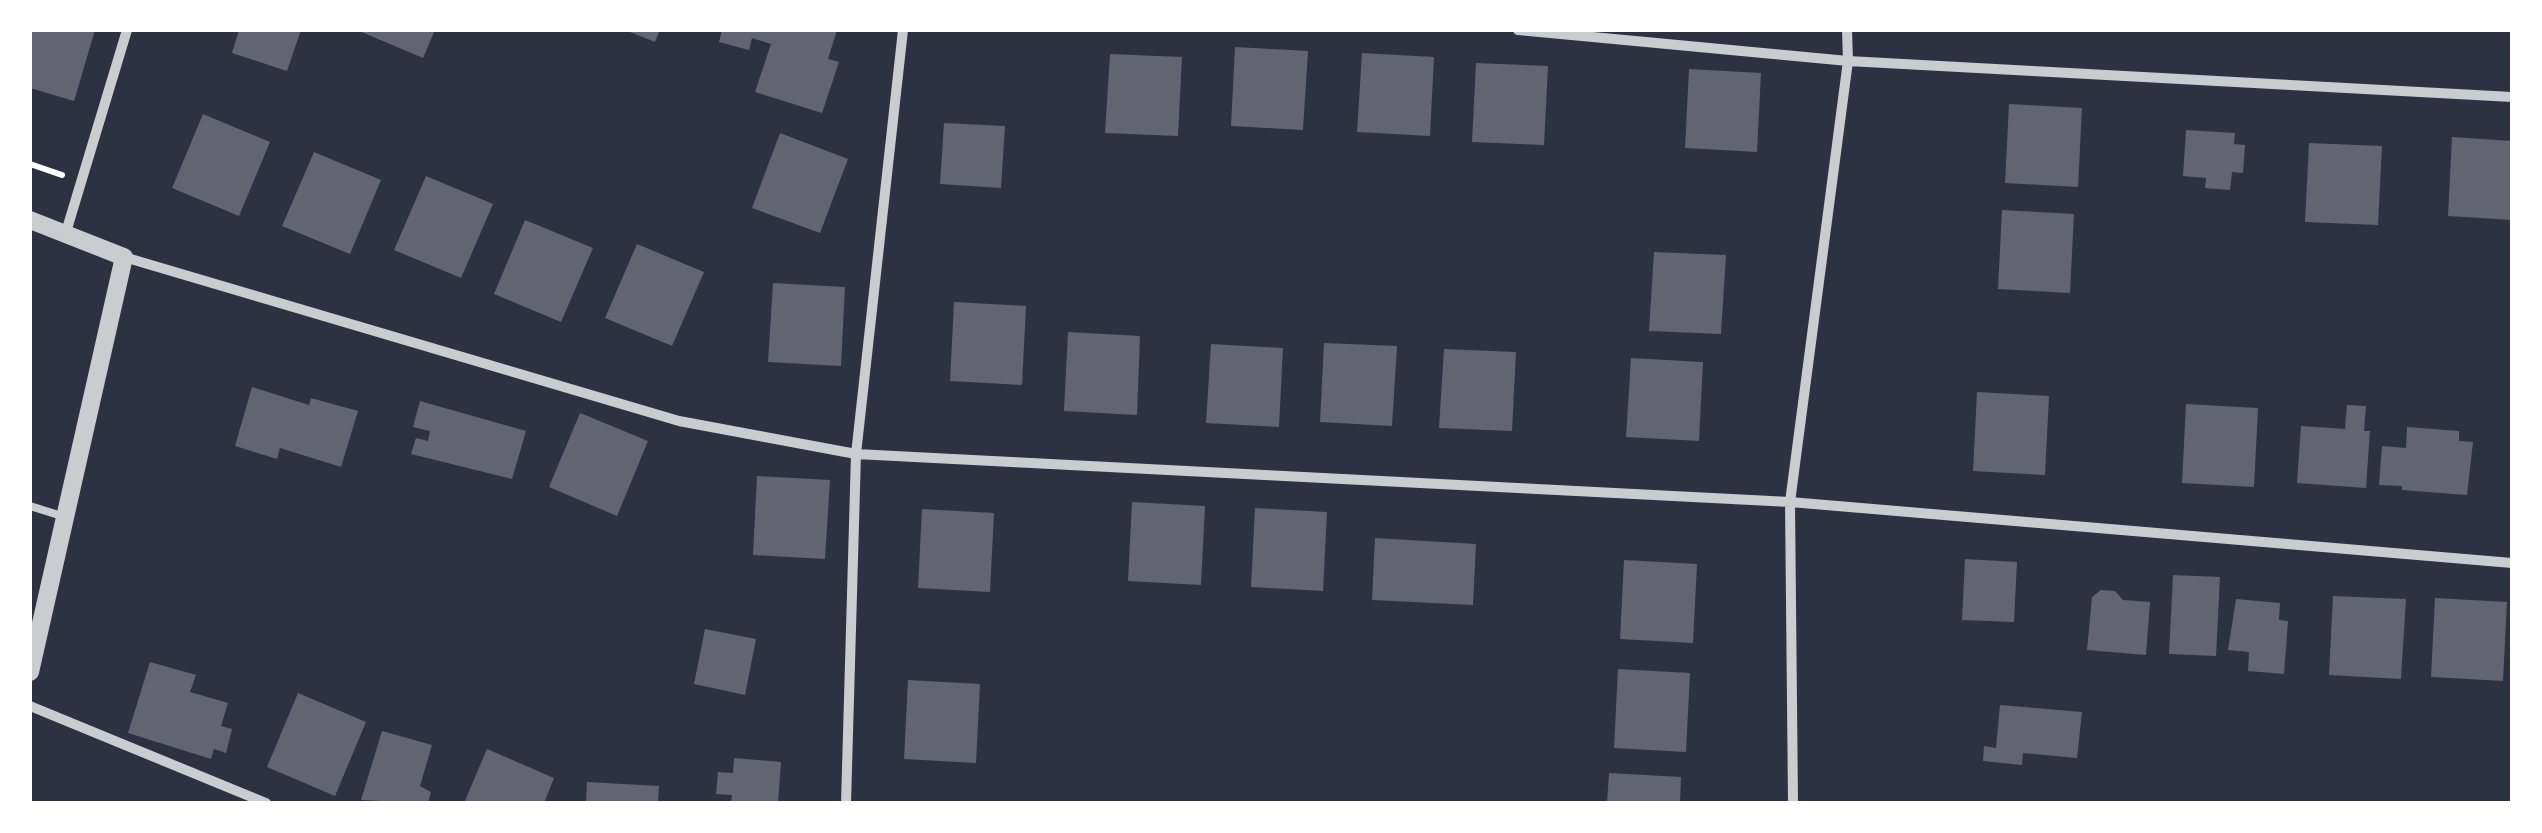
<!DOCTYPE html>
<style>
body{margin:0}
#map{position:relative;width:2542px;height:833px;overflow:hidden;background:#2d3142;font-family:"Work Sans",sans-serif}
canvas{display:block}
.frame{position:absolute;inset:0;border:32px solid #fff;pointer-events:none}
</style>
<div id="map">
<canvas width="2542" height="833"></canvas>
<div class="frame"></div>
</div>
<script>
const g = document.querySelector('canvas').getContext('2d');
g.lineJoin = 'round';
function fill(path, color) { g.fillStyle = color; g.fill(path, 'evenodd'); }
function trace(path, color, width, dash) { g.strokeStyle = color; g.lineWidth = width; g.lineCap = dash ? 'butt' : 'round'; g.setLineDash(dash || []); g.stroke(path); }
const building = new Path2D(`
 M 30,30 L 95,30 L 74,101 L 30,88 Z
 M 239,30 L 301,30 L 287,71 L 232,53 Z
 M 357,30 L 435,30 L 423,58 Z
 M 625,30 L 660,30 L 655,42 Z
 M 722,30 L 837,30 L 828,59 L 839,62 L 822,113 L 755,92 L 771,44 L 752,38 L 749,50 L 719,42 Z
 M 1235,47 L 1308,51 L 1303,130 L 1231,126 Z
 M 1362,53 L 1434,57 L 1430,136 L 1357,132 Z
 M 1110,54 L 1182,57 L 1178,136 L 1105,133 Z
 M 1476,63 L 1548,66 L 1544,145 L 1472,142 Z
 M 1689,69 L 1761,73 L 1757,152 L 1685,148 Z
 M 2009,104 L 2082,108 L 2078,187 L 2005,183 Z
 M 203,114 L 270,142 L 239,216 L 172,188 Z
 M 944,123 L 1005,126 L 1001,188 L 940,184 Z
 M 2186,130 L 2235,133 L 2234,144 L 2245,145 L 2243,173 L 2232,172 L 2230,190 L 2205,188 L 2206,178 L 2183,176 Z
 M 780,133 L 848,159 L 820,233 L 752,208 Z
 M 2452,137 L 2512,141 L 2512,220 L 2448,216 Z
 M 2309,143 L 2382,146 L 2378,225 L 2305,222 Z
 M 314,152 L 381,180 L 350,254 L 282,226 Z
 M 426,176 L 493,204 L 461,278 L 394,250 Z
 M 2002,210 L 2074,214 L 2070,293 L 1998,289 Z
 M 525,220 L 593,248 L 561,322 L 494,294 Z
 M 637,244 L 704,272 L 672,346 L 605,318 Z
 M 1654,252 L 1726,255 L 1721,334 L 1649,331 Z
 M 773,283 L 845,287 L 841,366 L 768,362 Z
 M 954,302 L 1026,306 L 1022,385 L 950,381 Z
 M 1068,332 L 1140,336 L 1137,415 L 1064,411 Z
 M 1324,343 L 1397,346 L 1392,426 L 1320,422 Z
 M 1211,344 L 1283,348 L 1279,427 L 1206,423 Z
 M 1444,349 L 1516,352 L 1512,431 L 1439,428 Z
 M 1631,358 L 1703,362 L 1699,441 L 1626,437 Z
 M 252,387 L 309,405 L 311,398 L 358,411 L 341,467 L 280,448 L 277,459 L 235,446 Z
 M 1977,392 L 2049,396 L 2045,475 L 1973,471 Z
 M 420,401 L 526,431 L 512,479 L 411,454 L 416,438 L 428,441 L 430,431 L 413,427 Z
 M 2186,404 L 2258,408 L 2254,487 L 2182,483 Z
 M 2347,405 L 2366,406 L 2364,431 L 2370,431 L 2366,488 L 2297,483 L 2301,426 L 2345,429 Z
 M 580,413 L 648,441 L 617,516 L 549,487 Z
 M 2407,427 L 2459,431 L 2459,441 L 2473,442 L 2467,495 L 2402,490 L 2402,486 L 2379,485 L 2382,446 L 2406,448 Z
 M 757,476 L 830,480 L 825,559 L 753,555 Z
 M 1132,502 L 1205,506 L 1201,585 L 1128,581 Z
 M 1255,508 L 1327,512 L 1323,591 L 1251,587 Z
 M 922,509 L 994,513 L 990,592 L 918,588 Z
 M 1375,538 L 1476,544 L 1473,605 L 1372,600 Z
 M 1965,559 L 2017,562 L 2014,622 L 1962,620 Z
 M 1624,560 L 1697,564 L 1693,643 L 1620,639 Z
 M 2173,575 L 2220,577 L 2216,656 L 2169,654 Z
 M 2101,590 L 2115,591 L 2123,600 L 2150,602 L 2146,655 L 2087,650 L 2092,597 Z
 M 2333,596 L 2406,599 L 2401,679 L 2329,675 Z
 M 2435,598 L 2507,602 L 2503,681 L 2431,677 Z
 M 2236,599 L 2280,603 L 2279,620 L 2288,621 L 2284,674 L 2248,671 L 2249,652 L 2228,650 Z
 M 705,629 L 756,639 L 745,695 L 694,684 Z
 M 150,662 L 196,675 L 190,692 L 228,703 L 221,726 L 232,729 L 226,753 L 214,749 L 211,759 L 128,733 Z
 M 1618,669 L 1690,673 L 1686,752 L 1614,748 Z
 M 908,680 L 980,684 L 976,763 L 904,759 Z
 M 298,693 L 366,722 L 335,796 L 267,767 Z
 M 2000,705 L 2082,712 L 2077,758 L 2023,753 L 2022,765 L 1983,761 L 1984,746 L 1996,748 Z
 M 382,731 L 432,745 L 420,786 L 431,792 L 428,803 L 361,800 Z
 M 487,749 L 554,778 L 544,803 L 464,803 Z
 M 734,758 L 781,762 L 778,803 L 731,803 L 732,795 L 716,794 L 718,772 L 733,773 Z
 M 1609,773 L 1681,777 L 1680,803 L 1607,803 Z
 M 587,782 L 659,786 L 658,803 L 586,803 Z`);
const path = new Path2D(`
 M 30,164 L 62,175`);
const service = new Path2D(`
 M 30,506 L 65,517`);
const minor = new Path2D(`
 M 1518,30 L 1848,61 L 2512,97
 M 66,232 L 127,30
 M 124,257 L 679,421 L 856,454 L 1790,502 L 2512,563
 M 30,706 L 266,803
 M 846,803 L 856,454 L 903,30
 M 1793,803 L 1790,502 L 1848,61 L 1847,30`);
const tertiary = new Path2D(`
 M 30,220 L 124,257 L 30,672`);
fill(building, '#626471');
trace(path, '#fff', 6);
trace(service, '#caccd0', 8);
trace(minor, '#caccd0', 10);
trace(tertiary, '#caccd0', 18);
</script>
